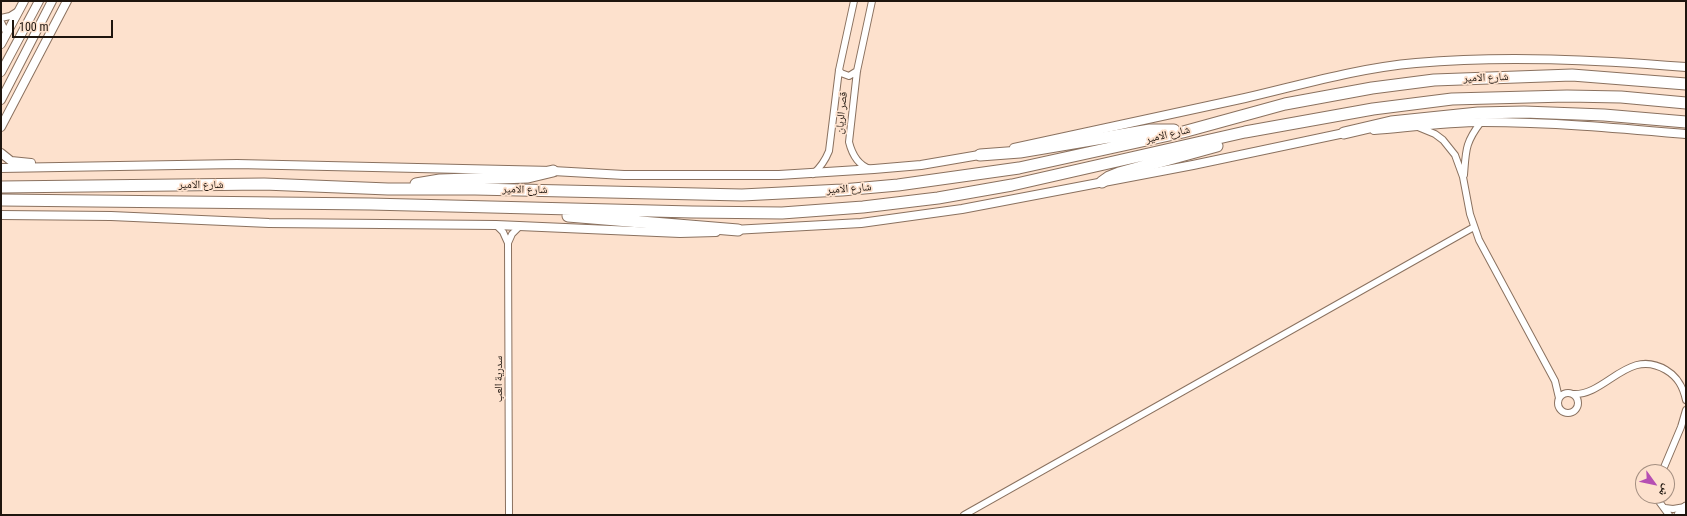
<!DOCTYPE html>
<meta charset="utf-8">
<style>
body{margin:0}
#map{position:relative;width:1687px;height:516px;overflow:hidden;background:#fde1cd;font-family:"Roboto Condensed","Noto Naskh Arabic",sans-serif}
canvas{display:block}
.frame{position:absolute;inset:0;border:2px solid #1e150e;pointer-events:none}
.north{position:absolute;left:1635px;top:464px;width:40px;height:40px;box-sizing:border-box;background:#fde1cd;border:1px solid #a48f81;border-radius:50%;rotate:123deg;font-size:11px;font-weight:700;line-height:16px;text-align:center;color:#1e150e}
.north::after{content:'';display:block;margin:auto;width:14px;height:18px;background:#b64fb3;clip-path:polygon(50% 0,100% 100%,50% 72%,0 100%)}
.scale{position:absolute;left:12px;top:20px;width:101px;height:18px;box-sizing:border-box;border:2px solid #1e150e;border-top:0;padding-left:5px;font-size:12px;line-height:14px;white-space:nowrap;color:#1e150e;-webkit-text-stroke:3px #fde1cd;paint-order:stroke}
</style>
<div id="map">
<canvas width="1687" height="516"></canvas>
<div class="frame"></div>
<div class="north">ش</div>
<div class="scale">100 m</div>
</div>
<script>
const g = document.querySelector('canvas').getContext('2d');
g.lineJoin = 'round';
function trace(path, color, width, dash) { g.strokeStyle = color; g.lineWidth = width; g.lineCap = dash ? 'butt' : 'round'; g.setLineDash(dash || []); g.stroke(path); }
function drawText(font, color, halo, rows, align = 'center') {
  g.font = font + ' "Roboto Condensed","Noto Naskh Arabic",sans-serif'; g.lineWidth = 3.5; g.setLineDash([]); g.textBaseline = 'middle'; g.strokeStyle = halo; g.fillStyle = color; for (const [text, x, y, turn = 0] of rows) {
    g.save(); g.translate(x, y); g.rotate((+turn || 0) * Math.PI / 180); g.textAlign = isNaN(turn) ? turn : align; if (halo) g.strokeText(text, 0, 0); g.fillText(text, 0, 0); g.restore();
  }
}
const street = new Path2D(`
 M 1,18 L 10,16 L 18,11
 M 1,22 L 7,34
 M 839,70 L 841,73 L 849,76 L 857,71
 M 1418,127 L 1435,134 L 1443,140 L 1455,155 L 1463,177 L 1470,214 L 1479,240 L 1555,381 L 1559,398
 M 870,169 C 858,165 852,154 849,142 L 857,71 L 872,1
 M 813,174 C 821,167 825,161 829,151 L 839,70 L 854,1
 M 1464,175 C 1466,150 1465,143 1481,122
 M 496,225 L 503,232 L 508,243 L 509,515
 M 508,243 L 512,234 L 520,226
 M1558 403a10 10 0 1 1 20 0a10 10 0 1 1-20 0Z
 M 1573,394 C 1606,396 1628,347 1666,370 C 1678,377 1683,387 1686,400
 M 1662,472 L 1681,427 L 1686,410
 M 1655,496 L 1669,515
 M 1665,508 L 1673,509 L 1685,507
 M 964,515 L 1474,227`);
const secondary = new Path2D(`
 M 1,44 L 24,1
 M 1,72 L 39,1
 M 1,100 L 52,1
 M 1,127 L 67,1
 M 1374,130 C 1410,127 1447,122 1483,122 C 1551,122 1618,128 1686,134
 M 1014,148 C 1091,132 1168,115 1245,98 C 1301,85 1358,68 1416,63 C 1506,55 1596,60 1686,67
 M 1,153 L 11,161 L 31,163
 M 1,168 L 237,164 L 553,171 L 624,175 L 779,175 L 874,169 L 921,165 L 985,154
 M 1,215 L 111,216 L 269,223 L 496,225 L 680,233 L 716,232
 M 733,230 L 861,223 L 962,209 L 1193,165 L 1349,132`);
const primary = new Path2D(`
 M 1679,515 L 1686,507`);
const highway = new Path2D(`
 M 1344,133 L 1391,122 L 1478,113 L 1524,112 L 1604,115 L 1686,122
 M 980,155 L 1020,152 L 1150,130 L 1174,130
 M 1102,182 L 1109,177 L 1119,173 L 1217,146
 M 416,184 L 440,180 L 528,177 L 553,171
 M 1,187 L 264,184 L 388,189 L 475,189 L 742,195 L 842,190 L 898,185 L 1019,168 L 1183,132 L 1285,104 L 1372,88 L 1434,80 L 1572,75 L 1686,84
 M 1,200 L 370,204 L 692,212 L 782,213 L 863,207 L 938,198 L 1012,185 L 1245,132 L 1373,109 L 1452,99 L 1567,96 L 1621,97 L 1686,103
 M 568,216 L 738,230`);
const streetNames = [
 ["شارع الامير",1486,78,-2],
 ["قصر الريان",842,113,-84],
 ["شارع الامير",1168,135,-13],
 ["شارع الامير",201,185],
 ["شارع الامير",849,189,-4],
 ["شارع الامير",525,190,1],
 ["سدرية العب",499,379,-90]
];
trace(street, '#8a715f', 8);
trace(secondary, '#8a715f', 10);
trace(primary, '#8a715f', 11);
trace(highway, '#8a715f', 13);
trace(street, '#fff', 6);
trace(secondary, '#fff', 8);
trace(primary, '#fff', 9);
trace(highway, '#fff', 11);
drawText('11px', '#1e150e', '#fde1cd', streetNames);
</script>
